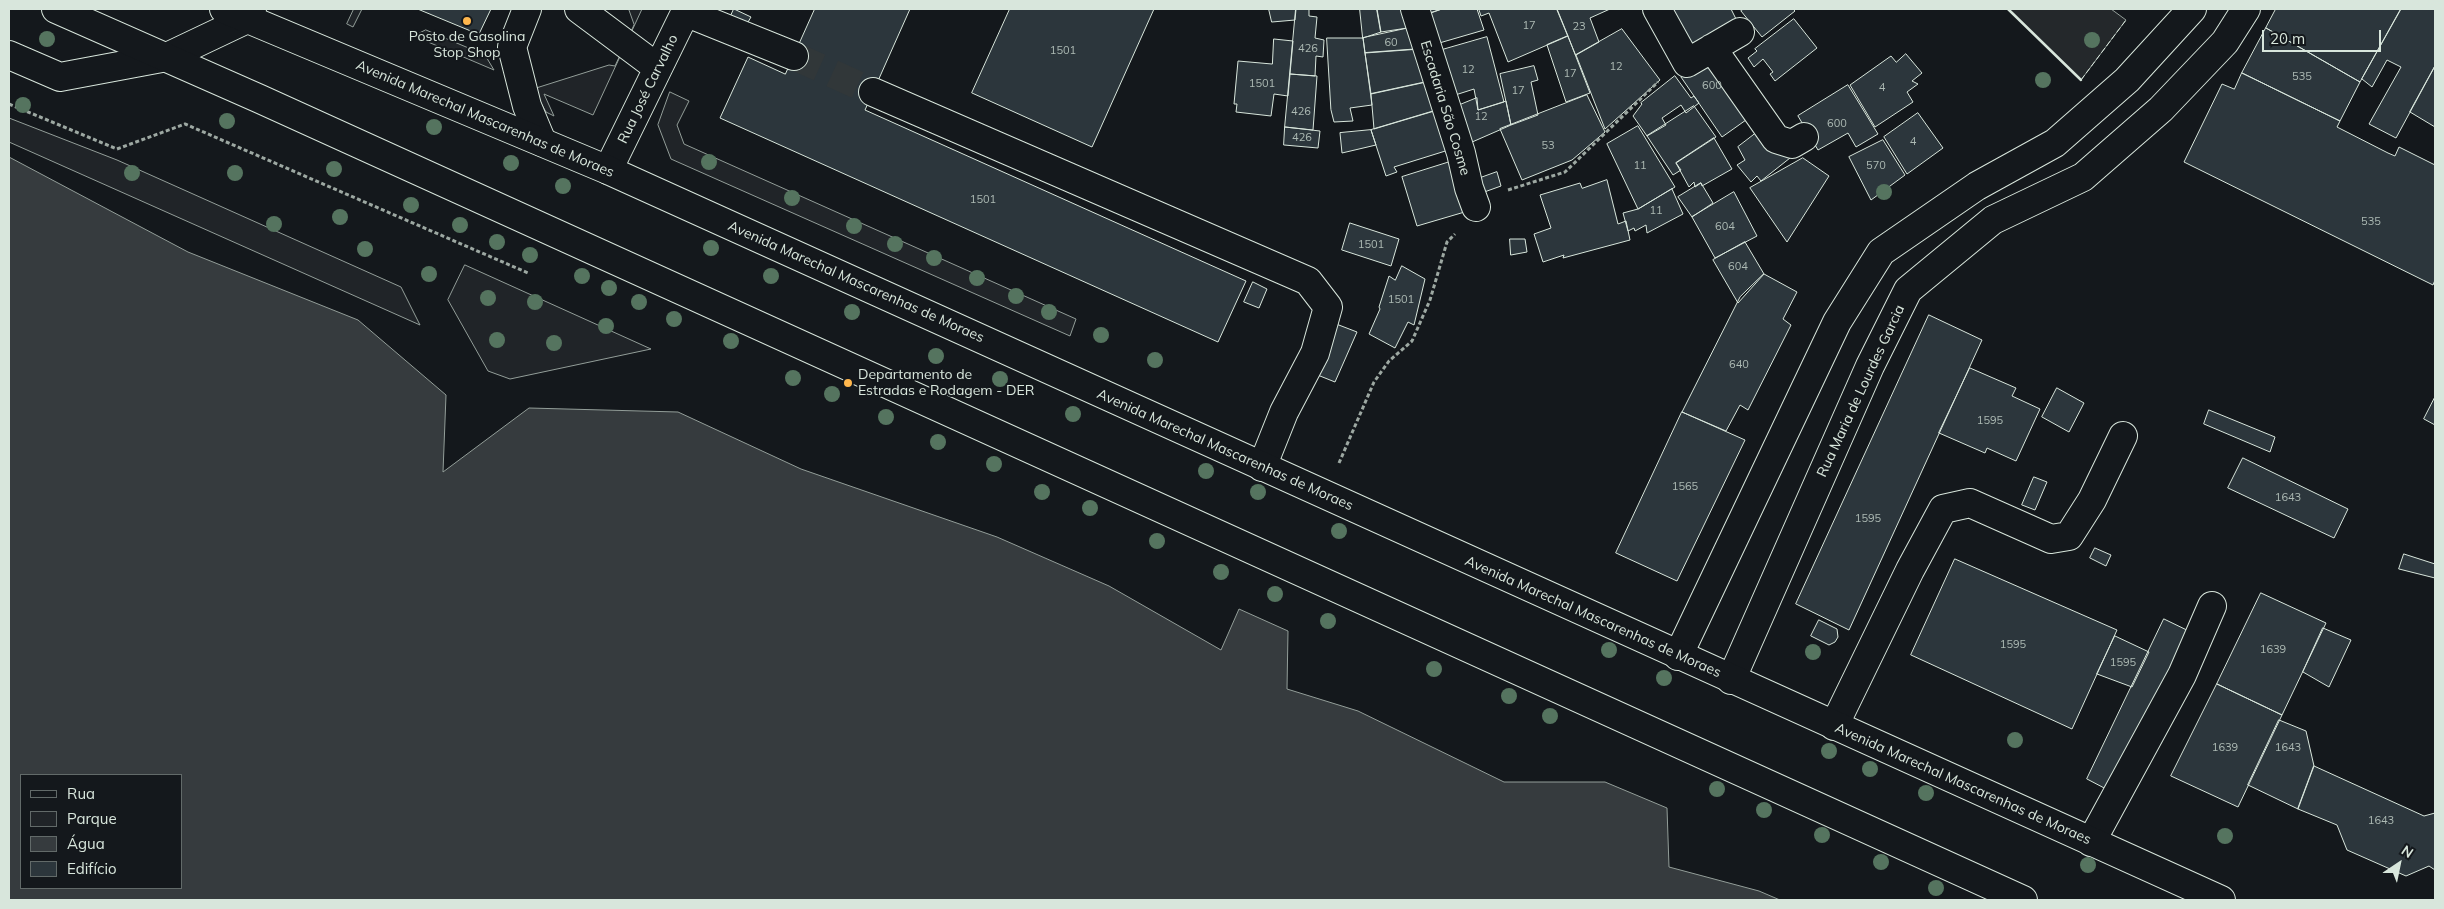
<!DOCTYPE html>
<meta charset="utf-8">
<style>
body{margin:0}
#map{position:relative;width:2444px;height:909px;overflow:hidden;background:#14181c;font-family:Mulish,sans-serif}
canvas{display:block}
.frame{position:absolute;inset:0;border:10px solid #d8e6dc;pointer-events:none}
.legend{position:absolute;left:20px;top:774px;width:162px;height:115px;box-sizing:border-box;background:#14181c;border:1px solid #626a69;margin:0;padding:6px 9px;list-style:none;font-size:15px;color:#d8e6dc}
.legend li{display:flex;align-items:center;gap:10px;height:25px}
.legend b{width:25px;border:1px solid #626a69}
.north{position:absolute;left:2374px;top:839px;width:50px;height:50px;-webkit-text-stroke:4px #14181c;paint-order:stroke;rotate:34deg;font-size:14px;font-weight:700;line-height:20px;text-align:center;color:#d8e6dc}
.north::after{content:'';display:block;margin:auto;width:18px;height:22px;background:#d8e6dc;clip-path:polygon(50% 0,100% 100%,50% 72%,0 100%)}
.scale{position:absolute;left:2262px;top:30px;width:119px;height:22px;box-sizing:border-box;border:2px solid #d8e6dc;border-top:0;padding-left:6px;font-size:15px;line-height:18px;white-space:nowrap;color:#d8e6dc;-webkit-text-stroke:4px #14181c;paint-order:stroke}
</style>
<div id="map">
<canvas width="2444" height="909"></canvas>
<div class="frame"></div>
<ul class="legend">
<li><b style="height:6px;background:#14181c"></b>Rua</li>
<li><b style="height:14px;background:#202428"></b>Parque</li>
<li><b style="height:14px;background:#363b3e"></b>Água</li>
<li><b style="height:14px;background:#2c363c"></b>Edifício</li>
</ul>
<div class="north">N</div>
<div class="scale">20 m</div>
</div>
<script>
const g = document.querySelector('canvas').getContext('2d');
g.lineJoin = 'round';
function fill(path, color) { g.fillStyle = color; g.fill(path, 'evenodd'); }
function trace(path, color, width, dash) { g.strokeStyle = color; g.lineWidth = width; g.lineCap = dash ? 'butt' : 'round'; g.setLineDash(dash || []); g.stroke(path); }
function drawText(font, color, halo, rows, align = 'center') {
  g.font = font + ' Mulish,sans-serif'; g.lineWidth = 4; g.setLineDash([]); g.textBaseline = 'middle'; g.strokeStyle = halo; g.fillStyle = color; for (const [text, x, y, turn = 0] of rows) {
    g.save(); g.translate(x, y); g.rotate((+turn || 0) * Math.PI / 180); g.textAlign = isNaN(turn) ? turn : align; if (halo) g.strokeText(text, 0, 0); g.fillText(text, 0, 0); g.restore();
  }
}
const green = new Path2D(`
 M 354,9 L 362,9 L 353,27 L 347,24 Z
 M 629,9 L 642,9 L 593,115 L 544,94 L 554,116 L 546,112 L 533,89 L 609,65 L 615,66 L 634,25 Z
 M 426,30 L 485,55 L 494,70 L 414,36 Z
 M 670,92 L 689,101 L 677,125 L 684,144 L 1076,319 L 1070,336 L 671,159 L 658,125 Z
 M 9,118 L 117,160 L 401,287 L 420,325 L 9,142 Z
 M 465,265 L 651,349 L 510,379 L 488,371 L 448,300 Z`);
const parking = new Path2D(`
 M 2008,9 L 2111,9 L 2126,20 L 2081,80 Z`);
const water = new Path2D(`
 M 9,157 L 188,252 L 358,320 L 446,395 L 443,472 L 529,408 L 678,412 L 801,469 L 997,537 L 1109,586 L 1221,650 L 1239,609 L 1288,631 L 1287,689 L 1358,711 L 1504,782 L 1605,782 L 1667,808 L 1669,867 L 1759,891 L 1780,900 L 9,900 ZM 21,775 L 181,775 L 181,888 L 21,888 Z`);
const building = new Path2D(`
 M 418,9 L 491,9 L 479,34 Z
 M 734,9 L 751,17 L 745,27 L 729,20 Z
 M 815,9 L 910,9 L 865,110 L 1246,281 L 1218,342 L 720,118 L 748,57 L 785,74 Z
 M 1010,9 L 1154,9 L 1092,147 L 972,93 Z
 M 1269,9 L 1296,9 L 1295,20 L 1272,22 Z
 M 1296,9 L 1309,9 L 1309,16 L 1317,17 L 1315,38 L 1324,40 L 1323,57 L 1316,56 L 1315,76 L 1290,74 Z
 M 1360,9 L 1377,9 L 1381,32 L 1363,38 Z
 M 1377,9 L 1413,9 L 1414,27 L 1381,32 Z
 M 1420,9 L 1442,9 L 1422,16 Z
 M 1442,9 L 1477,9 L 1484,30 L 1429,46 L 1422,16 Z
 M 1482,9 L 1557,9 L 1568,36 L 1508,62 L 1489,13 L 1481,16 L 1479,10 Z
 M 1557,9 L 1610,9 L 1590,18 L 1599,42 L 1576,55 Z
 M 1665,9 L 1731,9 L 1737,21 L 1686,55 Z
 M 1744,9 L 1793,9 L 1795,11 L 1762,37 L 1741,11 Z
 M 2276,9 L 2401,9 L 2360,82 L 2266,28 Z
 M 2401,9 L 2435,9 L 2435,66 L 2396,138 L 2369,124 L 2401,67 L 2387,60 L 2372,87 L 2362,79 Z
 M 1794,19 L 1817,48 L 1775,81 L 1770,74 L 1773,72 L 1763,59 L 1754,67 L 1748,58 L 1757,51 L 1755,49 Z
 M 1414,27 L 1420,49 L 1365,53 L 1363,38 Z
 M 2266,28 L 2360,82 L 2340,121 L 2242,73 Z
 M 1622,29 L 1660,80 L 1605,129 L 1576,55 Z
 M 1568,36 L 1590,93 L 1566,102 L 1547,45 Z
 M 1487,37 L 1504,102 L 1478,110 L 1474,89 L 1449,97 L 1435,52 Z
 M 1327,38 L 1363,38 L 1372,105 L 1350,108 L 1353,121 L 1334,122 L 1331,110 Z
 M 1274,39 L 1293,41 L 1288,96 L 1274,94 L 1271,116 L 1236,112 L 1237,104 L 1234,104 L 1238,61 L 1272,64 Z
 M 1420,49 L 1431,81 L 1371,94 L 1365,53 Z
 M 1714,52 L 1753,115 L 1722,137 L 1681,77 Z
 M 1906,54 L 1922,73 L 1912,81 L 1918,84 L 1907,92 L 1913,102 L 1875,127 L 1850,85 L 1891,56 L 1896,62 Z
 M 1534,66 L 1538,80 L 1531,82 L 1538,115 L 1511,125 L 1500,74 Z
 M 2435,66 L 2435,127 L 2410,112 Z
 M 2242,73 L 2340,121 L 2337,127 L 2388,153 L 2395,156 L 2399,147 L 2435,165 L 2435,280 L 2433,285 L 2184,162 L 2222,84 L 2234,89 Z
 M 1290,74 L 1317,76 L 1313,130 L 1285,127 Z
 M 1675,76 L 1691,98 L 1694,96 L 1699,103 L 1686,113 L 1681,105 L 1662,118 L 1666,125 L 1647,136 L 1633,116 L 1642,104 L 1641,103 Z
 M 1431,81 L 1441,109 L 1374,129 L 1371,94 Z
 M 1848,85 L 1878,134 L 1856,147 L 1848,133 L 1818,150 L 1798,116 Z
 M 1587,95 L 1605,132 L 1572,160 L 1522,180 L 1500,129 Z
 M 1477,98 L 1478,110 L 1506,101 L 1511,125 L 1463,146 L 1450,109 Z
 M 1694,106 L 1716,137 L 1676,163 L 1681,170 L 1673,175 L 1647,136 Z
 M 1441,109 L 1455,148 L 1394,167 L 1397,172 L 1386,176 L 1371,130 Z
 M 1918,113 L 1943,148 L 1907,174 L 1884,137 Z
 M 1638,126 L 1675,187 L 1638,209 L 1607,144 Z
 M 1285,127 L 1320,131 L 1318,148 L 1284,145 Z
 M 1764,127 L 1790,158 L 1761,181 L 1757,176 L 1751,182 L 1737,165 L 1745,160 L 1738,147 Z
 M 1371,130 L 1376,145 L 1342,153 L 1340,133 Z
 M 1714,138 L 1732,169 L 1702,186 L 1701,183 L 1695,187 L 1694,182 L 1689,187 L 1676,163 Z
 M 1883,140 L 1905,175 L 1871,200 L 1849,157 Z
 M 1803,158 L 1829,176 L 1787,242 L 1750,188 Z
 M 1453,161 L 1468,211 L 1417,226 L 1402,177 Z
 M 1497,172 L 1501,186 L 1476,195 L 1472,181 Z
 M 1607,180 L 1618,224 L 1626,221 L 1630,240 L 1563,258 L 1564,255 L 1543,262 L 1534,234 L 1551,228 L 1540,195 L 1580,183 L 1582,188 Z
 M 1701,183 L 1713,203 L 1692,217 L 1678,197 Z
 M 1672,189 L 1683,214 L 1647,233 L 1646,225 L 1635,231 L 1634,228 L 1628,231 L 1623,213 L 1638,209 Z
 M 1734,192 L 1757,236 L 1715,258 L 1692,217 Z
 M 1350,223 L 1399,239 L 1391,266 L 1342,250 Z
 M 1510,239 L 1525,239 L 1527,252 L 1511,255 Z
 M 1745,242 L 1764,274 L 1738,303 L 1713,260 Z
 M 1402,266 L 1425,279 L 1414,325 L 1408,322 L 1395,348 L 1369,334 L 1380,309 L 1379,307 L 1389,276 L 1395,280 Z
 M 1764,274 L 1797,292 L 1783,319 L 1791,325 L 1748,410 L 1740,405 L 1726,431 L 1682,412 L 1740,297 Z
 M 1253,282 L 1267,289 L 1259,308 L 1244,302 Z
 M 1929,315 L 1982,340 L 1849,630 L 1796,604 Z
 M 1331,322 L 1357,332 L 1335,382 L 1310,372 Z
 M 1970,368 L 2016,388 L 2012,396 L 2040,409 L 2016,461 L 1987,448 L 1985,453 L 1939,433 Z
 M 2057,388 L 2084,403 L 2069,432 L 2042,417 Z
 M 2435,397 L 2435,425 L 2424,419 Z
 M 2209,410 L 2275,437 L 2270,452 L 2204,424 Z
 M 1682,412 L 1745,440 L 1677,581 L 1616,553 Z
 M 2243,458 L 2348,509 L 2334,538 L 2228,488 Z
 M 2034,477 L 2047,482 L 2035,510 L 2022,505 Z
 M 2095,548 L 2111,555 L 2106,566 L 2090,558 Z
 M 2404,554 L 2435,564 L 2435,578 L 2399,569 Z
 M 1955,559 L 2117,630 L 2072,729 L 1911,655 Z
 M 2261,593 L 2326,623 L 2282,715 L 2217,684 Z
 M 2164,619 L 2195,634 L 2108,790 L 2087,779 Z
 M 1819,620 L 1837,629 L 1838,637 L 1835,642 L 1829,645 L 1811,636 Z
 M 2323,628 L 2351,640 L 2329,687 L 2303,672 Z
 M 2115,636 L 2149,652 L 2132,687 L 2097,674 Z
 M 2217,684 L 2282,715 L 2238,807 L 2171,776 Z
 M 2279,720 L 2306,731 L 2314,766 L 2298,809 L 2248,785 Z
 M 2314,766 L 2424,816 L 2435,813 L 2435,870 L 2429,866 L 2406,876 L 2347,850 L 2337,825 L 2298,809 Z`);
const minorTunnel = new Path2D(`
 M 794,56 L 873,92`);
const path = new Path2D(`
 M 9,104 L 117,149 L 185,124 L 528,273
 M 1508,190 L 1565,172 L 1658,82
 M 1339,463 L 1374,382 L 1389,361 L 1412,341 L 1430,300 L 1447,242 L 1455,234`);
const minor = new Path2D(`
 M 527,9 L 512,47 L 527,106 L 542,142
 M 579,9 L 658,68
 M 1415,9 L 1461,153 L 1469,188 L 1476,207
 M 1657,9 L 1687,63 L 1740,32
 M 685,12 L 794,56
 M 1712,48 L 1776,139 L 1792,144 L 1804,137
 M 9,55 L 60,77 L 167,57 L 247,19 L 252,9
 M 873,92 L 1308,281 L 1328,307 L 1315,353 L 1284,412 L 1262,467
 M 608,170 L 687,9
 M 1678,656 L 1837,322 L 1881,252 L 1977,186 L 2055,143 L 2127,80 L 2192,9
 M 1731,680 L 1870,366 L 1908,290 L 1993,220 L 2083,177 L 2161,109 L 2225,42 L 2246,9
 M 1834,726 L 1910,570 L 1943,509 L 1970,503 L 2051,539 L 2069,536 L 2092,500 L 2123,436
 M 2091,842 L 2182,675 L 2212,606`);
const major = new Path2D(`
 M 56,9 L 260,99 L 2023,900
 M 224,9 L 608,170 L 2221,900`);
const fence = new Path2D(`
 M 2081,80 L 2126,20`);
const wall = new Path2D(`
 M 2008,9 L 2081,80`);
const trees = [
 [47,39],
 [2092,40],
 [2043,80],
 [23,105],
 [227,121],
 [434,127],
 [709,162],
 [511,163],
 [334,169],
 [132,173],
 [235,173],
 [563,186],
 [1884,192],
 [792,198],
 [411,205],
 [340,217],
 [274,224],
 [460,225],
 [854,226],
 [497,242],
 [895,244],
 [711,248],
 [365,249],
 [530,255],
 [934,258],
 [429,274],
 [582,276],
 [771,276],
 [977,278],
 [609,288],
 [1016,296],
 [488,298],
 [535,302],
 [639,302],
 [852,312],
 [1049,312],
 [674,319],
 [606,326],
 [1101,335],
 [497,340],
 [731,341],
 [554,343],
 [936,356],
 [1155,360],
 [793,378],
 [1000,379],
 [832,394],
 [1073,414],
 [886,417],
 [938,442],
 [994,464],
 [1206,471],
 [1042,492],
 [1258,492],
 [1090,508],
 [1339,531],
 [1157,541],
 [1221,572],
 [1275,594],
 [1328,621],
 [1609,650],
 [1813,652],
 [1434,669],
 [1664,678],
 [1509,696],
 [1550,716],
 [2015,740],
 [1829,751],
 [1870,769],
 [1717,789],
 [1926,793],
 [1764,810],
 [1822,835],
 [2225,836],
 [1881,862],
 [2088,865],
 [1936,888]
];
const markers = [
 [467,21,5,"#ffb74d"],
 [848,383,5,"#ffb74d"]
];
const numberNames = [
 ["17",1529,26],
 ["23",1579,27],
 ["60",1391,43],
 ["426",1308,49],
 ["1501",1063,51],
 ["12",1616,67],
 ["12",1468,70],
 ["17",1570,74],
 ["535",2302,77],
 ["1501",1262,84],
 ["600",1712,86],
 ["4",1882,88],
 ["17",1518,91],
 ["426",1301,112],
 ["12",1481,117],
 ["600",1837,124],
 ["426",1302,138],
 ["4",1913,142],
 ["53",1548,146],
 ["11",1640,166],
 ["570",1876,166],
 ["1501",983,200],
 ["11",1656,211],
 ["535",2371,222],
 ["604",1725,227],
 ["1501",1371,245],
 ["604",1738,267],
 ["1501",1401,300],
 ["640",1739,365],
 ["1595",1990,421],
 ["1565",1685,487],
 ["1643",2288,498],
 ["1595",1868,519],
 ["1595",2013,645],
 ["1639",2273,650],
 ["1595",2123,663],
 ["1639",2225,748],
 ["1643",2288,748],
 ["1643",2381,821]
];
const poiNames = [
 ["Posto de Gasolina",467,37],
 ["Stop Shop",467,53],
 ["Departamento de",858,375,"left"],
 ["Estradas e Rodagem - DER",858,391,"left"]
];
const streetNames = [
 ["Rua José Carvalho",648,89,-64],
 ["Escadaria São Cosme",1445,108,73],
 ["Avenida Marechal Mascarenhas de Moraes",485,119,23],
 ["Avenida Marechal Mascarenhas de Moraes",856,282,24],
 ["Rua Maria de Lourdes Garcia",1861,391,-65],
 ["Avenida Marechal Mascarenhas de Moraes",1225,450,24],
 ["Avenida Marechal Mascarenhas de Moraes",1593,617,24],
 ["Avenida Marechal Mascarenhas de Moraes",1963,784,24]
];
fill(green, '#202428');
trace(green, '#939e99', 1);
fill(parking, '#24282b');
trace(parking, '#939e99', 1);
fill(water, '#363b3e');
trace(water, '#939e99', 1);
fill(building, '#2c363c');
trace(building, '#d8e6dc', 1);
trace(minorTunnel, '#313739', 28, [28, 14]);
trace(minor, '#d8e6dc', 30);
trace(major, '#d8e6dc', 30);
trace(path, '#9da8a2', 3, [4, 2.5]);
trace(minor, '#14181c', 28);
trace(major, '#14181c', 28);
trace(fence, '#d8e6dc', 1, [6, 2.5]);
trace(wall, '#d8e6dc', 2.5);
g.fillStyle = '#55745f';
for (const [x, y] of trees) { g.beginPath(); g.arc(x, y, 8, 0, 2 * Math.PI); g.fill(); }
for (const [x, y, r, color] of markers) { const dot = new Path2D(); dot.arc(x, y, r, 0, 2 * Math.PI); g.fillStyle = color; g.fill(dot); trace(dot, '#14181c', 2); }
drawText('11px', '#adbab4', null, numberNames);
drawText('14px', '#d8e6dc', '#14181c', poiNames);
drawText('14px', '#d8e6dc', '#14181c', streetNames);
</script>
